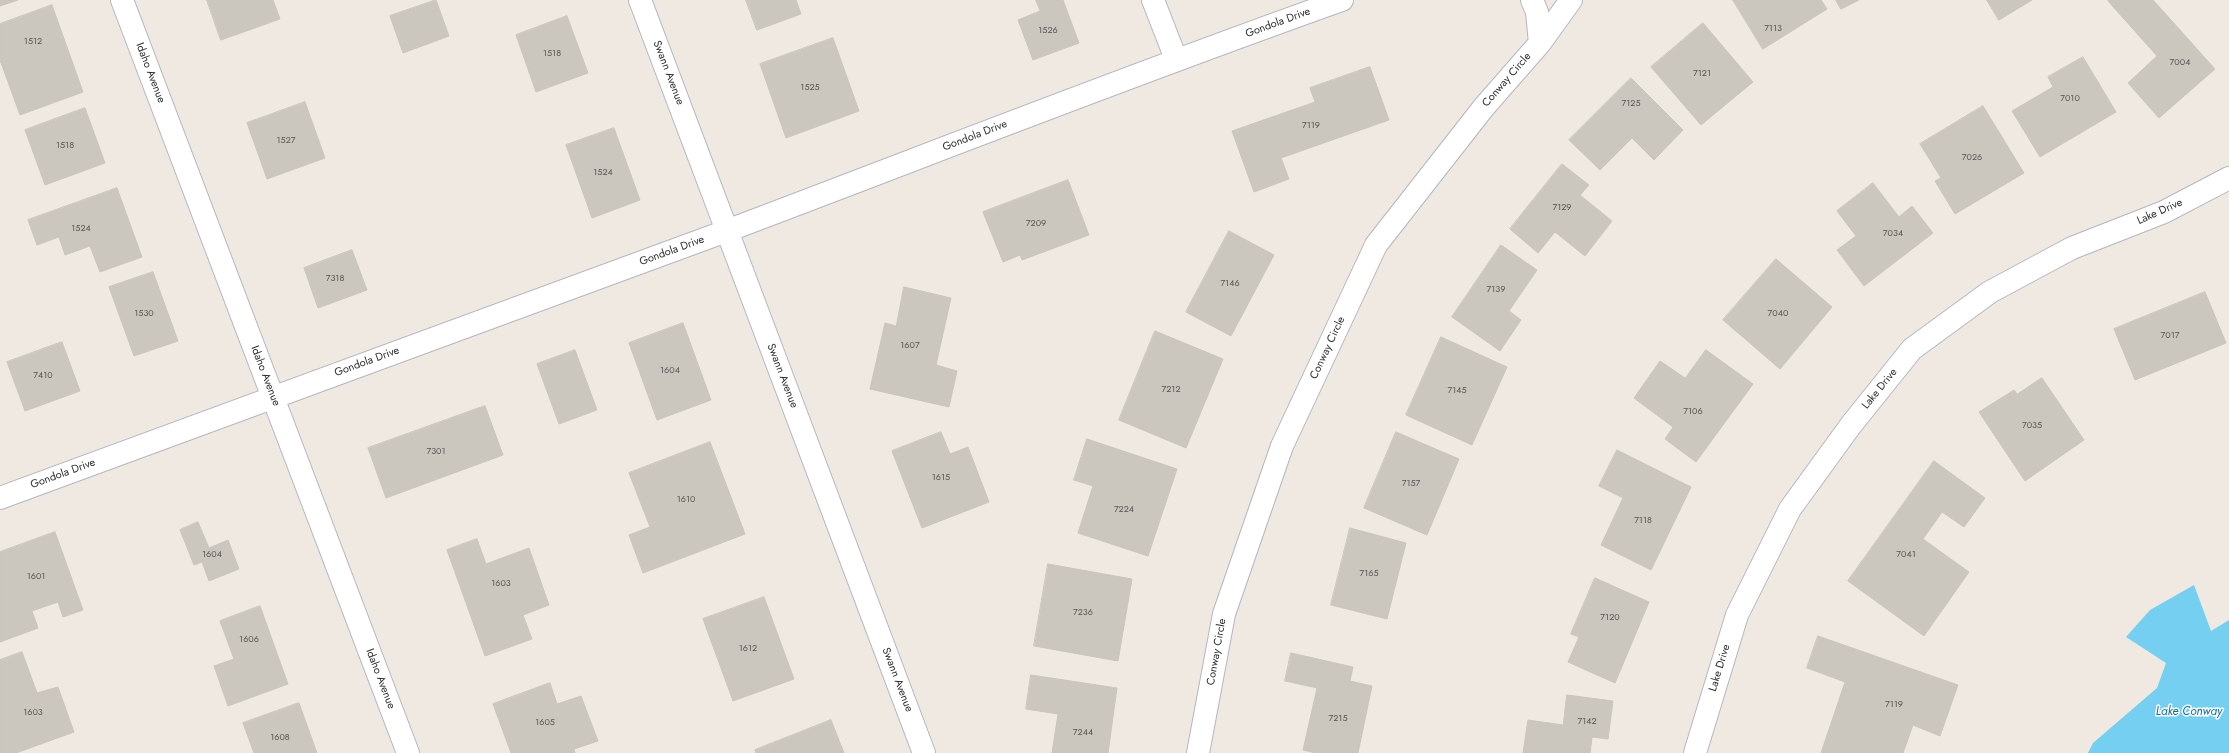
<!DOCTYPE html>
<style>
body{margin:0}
canvas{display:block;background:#efe9e1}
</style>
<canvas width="2229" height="753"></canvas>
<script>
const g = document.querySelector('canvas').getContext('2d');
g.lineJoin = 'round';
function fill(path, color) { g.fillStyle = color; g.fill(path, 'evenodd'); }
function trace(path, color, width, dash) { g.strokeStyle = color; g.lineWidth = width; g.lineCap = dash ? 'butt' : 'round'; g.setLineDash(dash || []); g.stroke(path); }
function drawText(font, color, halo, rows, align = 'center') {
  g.font = font + ' Jost,sans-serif'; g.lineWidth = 3; g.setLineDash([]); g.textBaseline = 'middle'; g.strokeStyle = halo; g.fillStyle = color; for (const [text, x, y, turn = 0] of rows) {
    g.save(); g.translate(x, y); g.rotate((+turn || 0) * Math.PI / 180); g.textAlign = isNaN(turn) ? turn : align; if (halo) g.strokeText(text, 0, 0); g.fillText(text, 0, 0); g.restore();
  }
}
const water = new Path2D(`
 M 2194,585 L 2211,631 L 2229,620 L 2229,753 L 2088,753 L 2093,743 L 2157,688 L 2166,663 L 2126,637 L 2150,610 Z`);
const building = new Path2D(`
 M 0,0 L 18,0 L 0,6 Z
 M 207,0 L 273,0 L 280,19 L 221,40 Z
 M 436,0 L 449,36 L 403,53 L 390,16 Z
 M 746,0 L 796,0 L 801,14 L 757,30 Z
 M 1036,0 L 1063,0 L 1079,43 L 1033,60 L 1018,20 L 1040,11 Z
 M 1733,0 L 1821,0 L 1827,9 L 1763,49 Z
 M 1836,0 L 1859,0 L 1841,9 Z
 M 1987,0 L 2032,0 L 1999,20 Z
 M 2110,0 L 2153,0 L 2215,69 L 2159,118 L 2128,83 L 2157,56 L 2108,1 Z
 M 52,5 L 83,92 L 20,115 L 0,60 L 0,24 Z
 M 567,16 L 588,73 L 536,92 L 516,35 Z
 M 1703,23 L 1753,82 L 1701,125 L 1651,67 Z
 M 833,38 L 859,111 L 786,138 L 760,64 Z
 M 2083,57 L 2116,112 L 2040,157 L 2012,111 L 2053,87 L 2048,77 Z
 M 1370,67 L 1389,120 L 1281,158 L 1289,179 L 1254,192 L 1232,131 L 1315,102 L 1310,88 Z
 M 1631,78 L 1683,130 L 1654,160 L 1632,138 L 1600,170 L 1569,140 Z
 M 305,102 L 325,158 L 267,179 L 247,123 Z
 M 1983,106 L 2024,173 L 1955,214 L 1935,181 L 1941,178 L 1920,144 Z
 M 85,108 L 105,163 L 45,185 L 25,130 Z
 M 614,128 L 640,200 L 592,218 L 566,145 Z
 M 1562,164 L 1589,185 L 1580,195 L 1612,221 L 1585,256 L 1555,232 L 1538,253 L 1510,229 Z
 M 1068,180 L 1089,235 L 1022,260 L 1020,255 L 1003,262 L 983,212 Z
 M 1873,183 L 1899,217 L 1912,206 L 1933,233 L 1864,286 L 1837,250 L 1856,236 L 1837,211 Z
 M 117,188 L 142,257 L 100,272 L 90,246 L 65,255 L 59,237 L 37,245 L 28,220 Z
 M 1229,231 L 1274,255 L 1231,336 L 1186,312 Z
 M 1501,245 L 1537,270 L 1509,311 L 1521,320 L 1500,351 L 1452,317 Z
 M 352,250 L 367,290 L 318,308 L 304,268 Z
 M 1776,259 L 1832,307 L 1780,369 L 1723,320 Z
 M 153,272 L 178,341 L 134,356 L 109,287 Z
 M 904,287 L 951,298 L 936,365 L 957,371 L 949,407 L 870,389 L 885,323 L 896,326 Z
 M 2205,292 L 2226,343 L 2135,380 L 2114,329 Z
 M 683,323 L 711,400 L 657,420 L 629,343 Z
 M 1155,331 L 1223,359 L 1186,448 L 1119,420 Z
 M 1441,337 L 1507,367 L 1472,445 L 1406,415 Z
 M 62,342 L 80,391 L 25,411 L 7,362 Z
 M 575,350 L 597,410 L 559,424 L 537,364 Z
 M 1706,350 L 1753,384 L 1696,462 L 1665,439 L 1673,427 L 1634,398 L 1660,361 L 1685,378 Z
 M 2042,378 L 2084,440 L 2025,481 L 1979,412 L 2014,390 L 2017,394 Z
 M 485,406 L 503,455 L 386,498 L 368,448 Z
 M 941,432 L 950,454 L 968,447 L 989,502 L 922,528 L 892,451 Z
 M 1396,432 L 1459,459 L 1427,535 L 1364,508 Z
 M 1087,439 L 1177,469 L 1148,556 L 1078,533 L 1093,486 L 1074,480 Z
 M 710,442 L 745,534 L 643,573 L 629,535 L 650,527 L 629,473 Z
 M 1617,450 L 1691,487 L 1651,570 L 1601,545 L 1623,498 L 1599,486 Z
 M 1934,461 L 1985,498 L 1964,527 L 1942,512 L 1923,539 L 1969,572 L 1924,636 L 1848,581 Z
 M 198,522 L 209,548 L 228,540 L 239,569 L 209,581 L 202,562 L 194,565 L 180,530 Z
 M 1350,528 L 1406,543 L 1387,619 L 1331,605 Z
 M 55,532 L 83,610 L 63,617 L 58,602 L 32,611 L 38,628 L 0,642 L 0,552 Z
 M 477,539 L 486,564 L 529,548 L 549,605 L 523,615 L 532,639 L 485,656 L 447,550 Z
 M 1048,564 L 1132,579 L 1118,661 L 1034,646 Z
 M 1595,578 L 1649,602 L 1615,683 L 1568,662 L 1579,637 L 1571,634 Z
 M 764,597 L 794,679 L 733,701 L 703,619 Z
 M 260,606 L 288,684 L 228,706 L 214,666 L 234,659 L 220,621 Z
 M 1818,636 L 1958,685 L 1940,736 L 1913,725 L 1903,753 L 1821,753 L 1845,682 L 1807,668 Z
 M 22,652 L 37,693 L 58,687 L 74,732 L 16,753 L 0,753 L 0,660 Z
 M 1291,653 L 1353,667 L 1350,681 L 1372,686 L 1358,753 L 1316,753 L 1303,750 L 1317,688 L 1285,681 Z
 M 1031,675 L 1117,688 L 1108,753 L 1052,753 L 1058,714 L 1026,709 Z
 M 550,683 L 557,704 L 581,696 L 598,741 L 574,749 L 575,753 L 511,753 L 493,704 Z
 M 1567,695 L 1613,701 L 1608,739 L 1592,737 L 1590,753 L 1523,753 L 1528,720 L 1563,725 Z
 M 299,703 L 317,753 L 254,753 L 243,723 Z
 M 831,720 L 844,753 L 756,753 L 755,750 Z`);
const minor = new Path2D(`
 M 122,0 L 408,753
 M 640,0 L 924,753
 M 1153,0 L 1176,59
 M 1532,0 L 1537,12 L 1540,43
 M 0,498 C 243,407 487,321 729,230 C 933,153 1136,73 1342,0
 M 1198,753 L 1224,614 L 1282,446 L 1376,245 L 1484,107 L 1540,43 L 1571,0
 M 1695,753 L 1737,615 L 1790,509 L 1851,425 L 1912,349 L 1990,292 L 2072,248 L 2164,212 L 2229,178`);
const numberNames = [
 ["7113",1773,29],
 ["1526",1048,31],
 ["1512",33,42],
 ["1518",552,54],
 ["7004",2180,63],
 ["7121",1702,74],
 ["1525",810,88],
 ["7010",2070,99],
 ["7125",1631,104],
 ["7119",1311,126],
 ["1527",286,141],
 ["1518",65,146],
 ["7026",1972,158],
 ["1524",603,173],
 ["7129",1562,208],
 ["7209",1036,224],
 ["1524",81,229],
 ["7034",1893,234],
 ["7318",335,279],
 ["7146",1230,284],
 ["7139",1496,290],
 ["1530",144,314],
 ["7040",1778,314],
 ["7017",2170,336],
 ["1607",910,346],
 ["1604",670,371],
 ["7410",43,376],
 ["7212",1171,390],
 ["7145",1457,391],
 ["7106",1693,412],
 ["7035",2032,426],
 ["7301",436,452],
 ["1615",941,478],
 ["7157",1411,484],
 ["1610",686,500],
 ["7224",1124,510],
 ["7118",1643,521],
 ["1604",212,555],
 ["7041",1906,555],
 ["7165",1369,574],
 ["1601",36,577],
 ["1603",501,584],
 ["7236",1083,613],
 ["7120",1610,618],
 ["1606",249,640],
 ["1612",748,649],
 ["7119",1894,705],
 ["1603",33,713],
 ["7215",1338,719],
 ["7142",1587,722],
 ["1605",545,723],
 ["7244",1083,733],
 ["1608",280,738]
];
const streetNames = [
 ["Gondola Drive",1278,23,-20],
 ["Idaho Avenue",150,73,69],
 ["Swann Avenue",668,73,69],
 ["Conway Circle",1507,80,-49],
 ["Gondola Drive",975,136,-21],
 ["Lake Drive",2160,212,-24],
 ["Gondola Drive",672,251,-20],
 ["Conway Circle",1328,348,-65],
 ["Gondola Drive",367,362,-20],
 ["Idaho Avenue",265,376,69],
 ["Swann Avenue",782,376,69],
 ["Lake Drive",1880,389,-51],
 ["Gondola Drive",63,474,-20],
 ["Conway Circle",1217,652,-80],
 ["Lake Drive",1720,668,-73],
 ["Idaho Avenue",380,679,69],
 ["Swann Avenue",897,680,69]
];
const waterNames = [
 ["Lake Conway",2189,712]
];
fill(water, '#75cff0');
fill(building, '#cbc7bf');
trace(building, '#cbc5ba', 1);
trace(minor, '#b4b7c1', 24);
trace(minor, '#fff', 22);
drawText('9px', '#555452', null, numberNames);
drawText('11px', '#2e2e2e', '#fff', streetNames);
drawText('italic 12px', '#0d6fa3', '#fff', waterNames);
</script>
